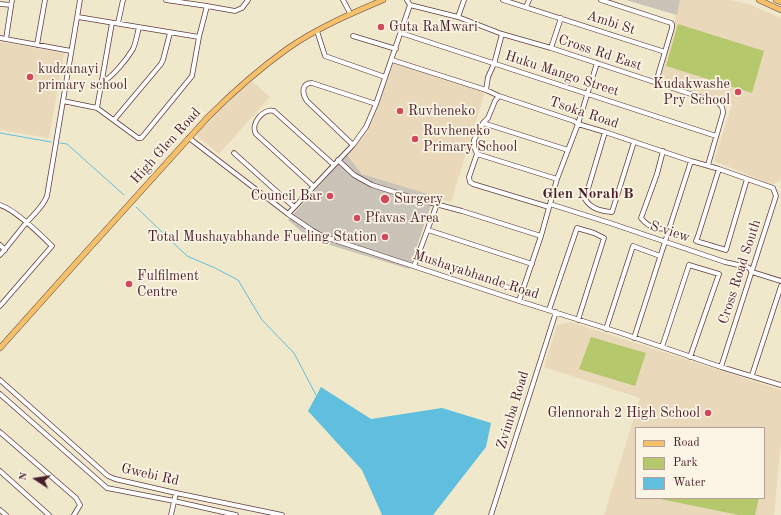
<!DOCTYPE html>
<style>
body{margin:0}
#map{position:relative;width:781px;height:515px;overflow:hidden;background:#efe8ca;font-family:"Old Standard TT",serif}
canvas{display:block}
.legend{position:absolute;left:635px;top:427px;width:130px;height:72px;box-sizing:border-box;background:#fcf5e5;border:1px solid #b59f9b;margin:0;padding:5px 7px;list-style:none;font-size:12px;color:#4a1f2b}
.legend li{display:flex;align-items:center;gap:8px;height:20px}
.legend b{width:20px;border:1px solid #b59f9b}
.north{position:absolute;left:16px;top:459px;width:40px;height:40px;-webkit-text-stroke:3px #fcf5e5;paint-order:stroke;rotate:282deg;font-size:11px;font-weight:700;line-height:16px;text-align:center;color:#4a1f2b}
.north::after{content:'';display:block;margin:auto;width:14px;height:18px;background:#4a1f2b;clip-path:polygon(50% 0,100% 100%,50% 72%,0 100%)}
</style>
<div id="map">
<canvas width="781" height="515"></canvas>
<ul class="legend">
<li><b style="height:5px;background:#f4c16a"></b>Road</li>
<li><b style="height:11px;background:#b5c86c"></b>Park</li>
<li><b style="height:11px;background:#60bfde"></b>Water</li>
</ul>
<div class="north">N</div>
</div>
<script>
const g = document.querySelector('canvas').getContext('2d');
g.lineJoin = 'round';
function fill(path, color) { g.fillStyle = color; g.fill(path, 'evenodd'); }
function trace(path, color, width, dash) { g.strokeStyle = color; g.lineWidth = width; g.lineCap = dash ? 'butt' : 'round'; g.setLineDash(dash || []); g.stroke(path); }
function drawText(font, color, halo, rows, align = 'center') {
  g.font = font + ' "Old Standard TT",serif'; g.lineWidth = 3.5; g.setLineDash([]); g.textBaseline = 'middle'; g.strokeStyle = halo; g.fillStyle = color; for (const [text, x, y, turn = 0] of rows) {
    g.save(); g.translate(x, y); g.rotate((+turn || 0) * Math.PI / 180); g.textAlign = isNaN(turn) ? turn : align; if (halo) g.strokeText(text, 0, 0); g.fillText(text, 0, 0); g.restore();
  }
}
const built = new Path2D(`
 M 680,0 L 731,0 L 751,5 L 781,18 L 781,180 L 772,185 L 714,161 L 732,104 L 660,80 Z
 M 0,42 L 64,53 L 49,138 L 0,130 Z
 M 394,62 L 485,92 L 451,202 L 362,174 L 347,155 L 371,123 Z
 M 252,81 L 270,97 L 219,154 L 196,135 L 214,113 Z
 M 570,322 L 781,390 L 781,442 L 774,515 L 604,515 L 640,398 L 544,367 L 557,325 ZM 636,428 L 764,428 L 764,498 L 636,498 Z`);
const industrial = new Path2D(`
 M 626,0 L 680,0 L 677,15 Z
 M 347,155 L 362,174 L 434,196 L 409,269 L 310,239 L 288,220 Z`);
const green = new Path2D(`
 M 678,24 L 764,51 L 752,93 L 666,66 Z
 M 591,337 L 646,353 L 635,386 L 579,369 Z
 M 655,498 L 759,498 L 755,515 L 739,515 Z`);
const water = new Path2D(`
 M 321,387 L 371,419 L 442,408 L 491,423 L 486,447 L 433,515 L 382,515 L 362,470 L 308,411 Z`);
const stream = new Path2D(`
 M 0,133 L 51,142
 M 60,143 L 67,144 L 124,195
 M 136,207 L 187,256 L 215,268 L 238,280 L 262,320 L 294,353 L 316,395`);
const minor = new Path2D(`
 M 343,0 L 350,13
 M 503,0 L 665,52
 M 601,0 L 671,23 L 672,24 L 672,28 L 656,82
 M 0,4 L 11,5
 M 410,5 L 458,17 L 502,34 L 551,48 L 718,103 C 722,106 723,108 723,113 L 708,165
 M 207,6 L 235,11 L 242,8 L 248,0
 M 526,7 L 529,0
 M 78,17 L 199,37
 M 458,17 L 464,0
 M 118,23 L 123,0
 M 317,31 L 325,56 L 385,77
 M 401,33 L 716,136
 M 353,36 L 396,49
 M 0,38 L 71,51
 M 6,39 L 12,0
 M 37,45 L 45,0
 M 551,48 L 561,18
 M 392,60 L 486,90 L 499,96 L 574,121 L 578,124 L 605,132 L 691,161 L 719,169 L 773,188 L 776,196 L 721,367
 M 102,82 C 112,78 127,59 133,49 C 136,42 137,35 139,27
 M 486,90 L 488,77 L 494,64 L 502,34
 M 499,96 L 495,101 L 488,118 L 483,123 L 474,140 L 474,147 L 477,154 L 557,179
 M 63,101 L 97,108 L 138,138 L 141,138 L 143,136 L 192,76 L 199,37 L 207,6 L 166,0
 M 97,108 L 112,23
 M 114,120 L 161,64 L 163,60 L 170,33
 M 483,123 L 568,150
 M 605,132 L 585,199 C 591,209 601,211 612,212 L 634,142
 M 189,138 L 288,214 L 313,231 L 322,236 L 519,301 L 621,333 L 721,367 L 781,385
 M 353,145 L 307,101 C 302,94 301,83 312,83 L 376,104
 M 663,151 L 657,174 L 641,218 C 650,229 657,229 670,229
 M 234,153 L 294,207
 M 477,154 L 469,177 L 470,182 L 473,184 L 549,207
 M 338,160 L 354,175 L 372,185 L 413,198 L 462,211 L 541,236
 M 719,169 L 698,236 L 696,241 L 726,250 L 747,179
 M 313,186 L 256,134 C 250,124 263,108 274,111 L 334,165
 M 550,204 L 610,223 L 666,242 L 725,262 L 747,267 L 749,268 L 752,272 L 781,281
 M 0,205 C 16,210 40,234 52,246 L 0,306
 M 288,214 L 353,145 L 366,127 L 376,104 L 410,5 L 407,0
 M 428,230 L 532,264
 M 0,245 L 5,250
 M 0,255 C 9,245 17,234 26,223 C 34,214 43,207 47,196 L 80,0
 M 417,257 L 521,292
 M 414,266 L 437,204
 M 519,301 L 541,236 L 557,179 L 578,124 L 597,63
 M 549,310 L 577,228 L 594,233 L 604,238 L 578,320
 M 606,329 L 633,246 L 660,256
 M 634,338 L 691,161
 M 662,347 L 689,265 L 719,274 L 690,357
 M 752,375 L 781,286
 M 0,380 L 108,476 L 115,479 L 176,493 L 282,515
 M 0,394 L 107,488 L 174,501 L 236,515
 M 0,432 L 76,498 L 80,505 L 74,515
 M 0,471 L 49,515
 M 0,510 L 6,515
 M 171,515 L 176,493
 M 491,515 L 556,312`);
const major = new Path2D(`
 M 759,0 L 781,10
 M 776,0 L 781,2
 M 0,348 L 77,262 L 208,117 C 233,92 259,69 287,49 C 317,28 350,14 383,0`);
const markers = [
 [381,27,4,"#d1495b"],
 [30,77,4,"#d1495b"],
 [738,92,4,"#d1495b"],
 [400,111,4,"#d1495b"],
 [415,139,4,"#d1495b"],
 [330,196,4,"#d1495b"],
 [385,199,5,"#d1495b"],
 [357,218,4,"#d1495b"],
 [385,237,4,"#d1495b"],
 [129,284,4,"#d1495b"],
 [708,413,4,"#d1495b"]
];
const streetNames = [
 ["Ambi St",611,23,18],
 ["Cross Rd East",600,53,18],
 ["Huku Mango Street",562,74,18],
 ["Tsoka Road",584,113,19],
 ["High Glen Road",166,146,-48],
 ["S view",670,232,18],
 ["Cross Road South",740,272,-72],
 ["Mushayabhande Road",476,275,18],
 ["Zvimba Road",513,410,-73],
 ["Gwebi Rd",150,475,13]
];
const poiNames = [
 ["Guta RaMwari",389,27],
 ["kudzanayi",38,69],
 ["primary school",38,85],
 ["Kudakwashe",730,84,"right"],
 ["Pry School",730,100,"right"],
 ["Ruvheneko",408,111],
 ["Ruvheneko",423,131],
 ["Primary School",423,147],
 ["Council Bar",322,196,"right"],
 ["Surgery",394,199],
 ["Pfavas Area",365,218],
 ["Total Mushayabhande Fueling Station",377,237,"right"],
 ["Fulfilment",137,276],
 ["Centre",137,292],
 ["Glennorah 2 High School",700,413,"right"]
];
const neighbourhoodNames = [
 ["Glen Norah B",588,194]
];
fill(built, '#e9d9ba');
fill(industrial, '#c9c3b8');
fill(green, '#b5c86c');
fill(water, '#60bfde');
trace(stream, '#60bfde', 1);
trace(minor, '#633d43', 5.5);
trace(major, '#633d43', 6);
trace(minor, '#fff', 4);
trace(major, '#f4c16a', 5);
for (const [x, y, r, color] of markers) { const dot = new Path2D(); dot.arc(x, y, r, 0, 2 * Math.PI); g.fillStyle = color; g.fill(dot); trace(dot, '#fcf5e5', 1.5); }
drawText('14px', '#4a1f2b', '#fcf5e5', streetNames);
drawText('14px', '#4a1f2b', '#fcf5e5', poiNames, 'left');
drawText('bold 15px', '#4a1f2b', '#fcf5e5', neighbourhoodNames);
</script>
